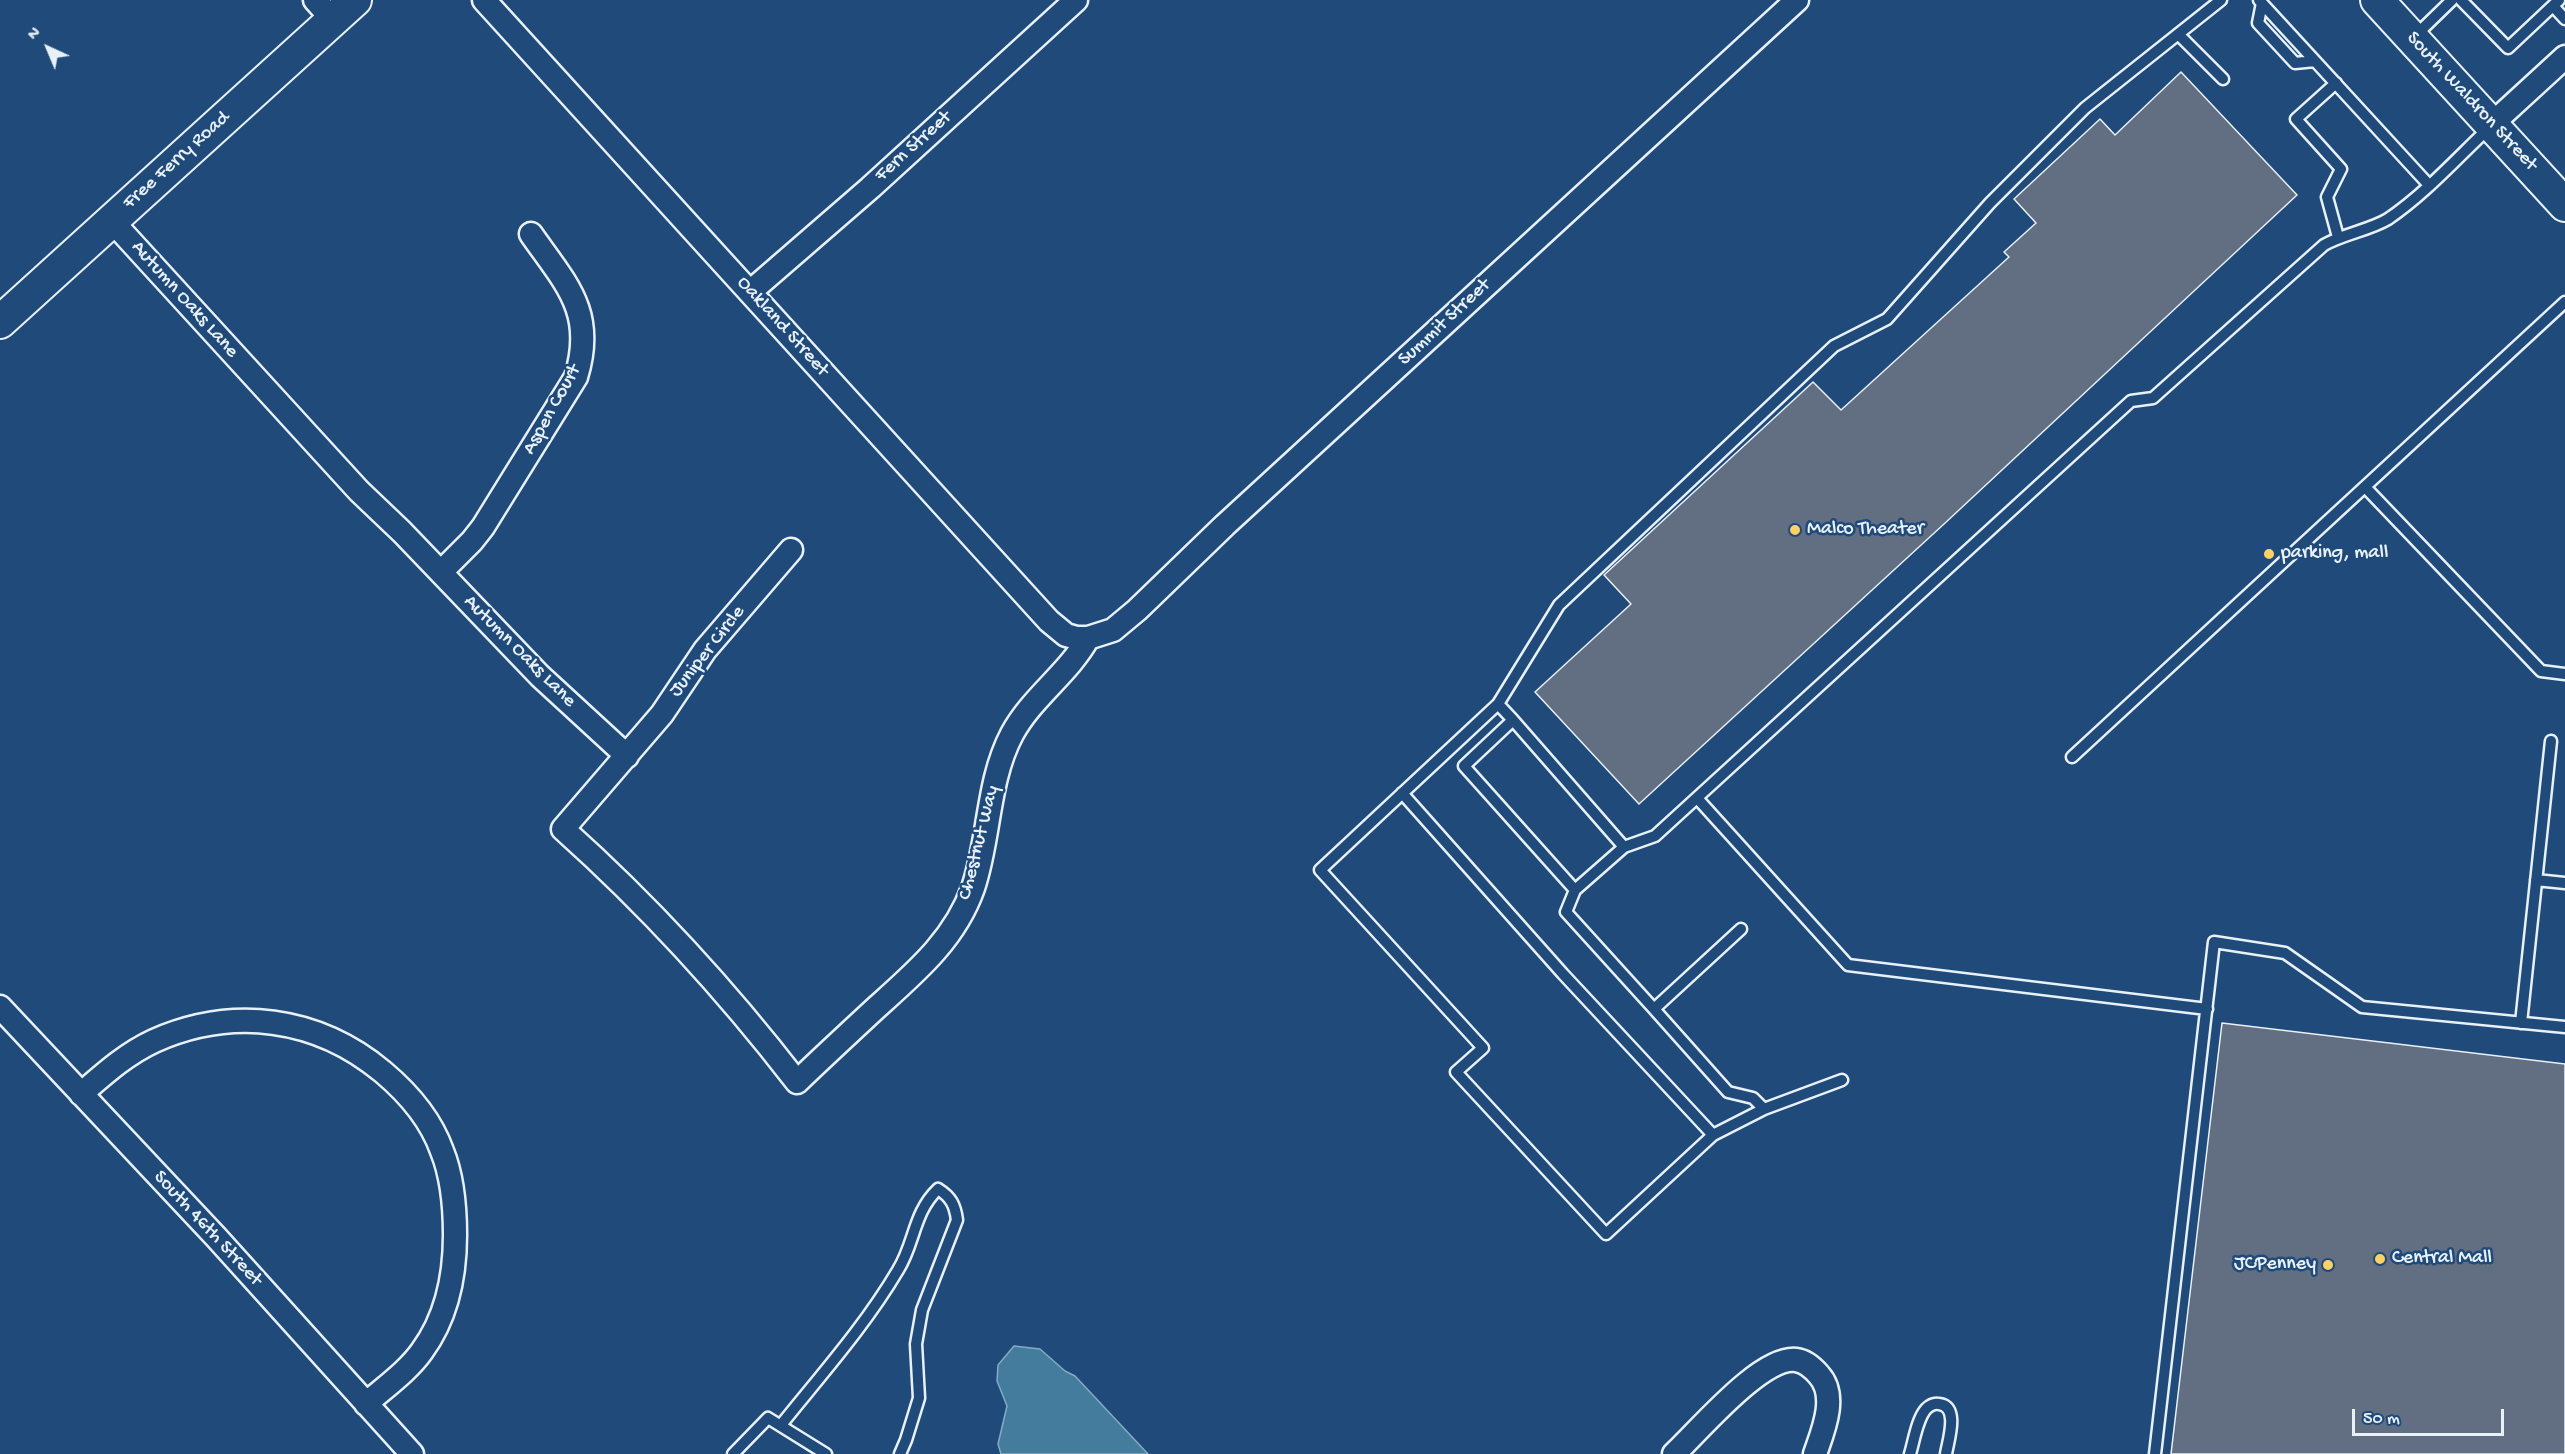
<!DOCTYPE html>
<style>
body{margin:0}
#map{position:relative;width:2565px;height:1454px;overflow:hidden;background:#1f4a7a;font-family:"Gochi Hand",sans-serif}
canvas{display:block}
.north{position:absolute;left:18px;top:18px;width:60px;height:60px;-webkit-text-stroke:4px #1f4a7a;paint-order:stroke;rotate:316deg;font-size:16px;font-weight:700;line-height:24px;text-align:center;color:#e8f1f8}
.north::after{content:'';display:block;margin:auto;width:21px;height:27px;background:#e8f1f8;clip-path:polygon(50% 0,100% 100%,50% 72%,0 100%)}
.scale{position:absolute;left:2352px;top:1409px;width:152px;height:27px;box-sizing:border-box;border:3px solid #e8f1f8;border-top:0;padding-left:8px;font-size:18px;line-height:21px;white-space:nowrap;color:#e8f1f8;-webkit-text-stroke:4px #1f4a7a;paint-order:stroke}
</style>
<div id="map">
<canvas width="2565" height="1454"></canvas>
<div class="north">N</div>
<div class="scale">50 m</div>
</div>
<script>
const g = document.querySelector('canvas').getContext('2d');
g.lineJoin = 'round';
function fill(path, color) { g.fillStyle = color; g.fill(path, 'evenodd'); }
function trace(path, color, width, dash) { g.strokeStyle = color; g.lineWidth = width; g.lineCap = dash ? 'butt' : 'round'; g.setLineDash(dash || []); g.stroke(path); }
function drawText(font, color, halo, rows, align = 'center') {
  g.font = font + ' "Gochi Hand",sans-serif'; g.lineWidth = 5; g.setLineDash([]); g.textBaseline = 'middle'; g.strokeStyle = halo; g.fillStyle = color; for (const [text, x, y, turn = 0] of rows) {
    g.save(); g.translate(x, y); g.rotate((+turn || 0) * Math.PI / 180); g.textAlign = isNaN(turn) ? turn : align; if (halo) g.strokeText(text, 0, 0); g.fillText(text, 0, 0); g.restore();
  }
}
const water = new Path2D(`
 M 1014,1346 L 1040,1349 L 1065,1371 L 1075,1376 L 1148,1454 L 1001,1454 L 998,1444 L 1007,1406 L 997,1381 L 998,1365 Z`);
const building = new Path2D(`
 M 2181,72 L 2297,195 L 1944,524 L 1639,804 L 1535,692 L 1631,604 L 1604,575 L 1813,382 L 1841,410 L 2009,257 L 2004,252 L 2036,223 L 2014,199 L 2100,119 L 2115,135 Z
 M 2222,1023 L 2565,1064 L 2565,1454 L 2171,1454 Z`);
const lane = new Path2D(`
 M 2259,0 L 2429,185
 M 2461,0 L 2508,48 L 2559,0
 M 2262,3 L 2258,23 L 2295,63 L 2315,61
 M 2553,6 L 2565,19
 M 2178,34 L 2223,79
 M 2415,36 L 2452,0
 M 2336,83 L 2296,119 L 2341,169 L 2327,197 L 2338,237
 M 2365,487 L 2541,671 L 2565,674
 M 1498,704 L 1559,605 L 1834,346 L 1887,319 L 1990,203 L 2085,108 L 2221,0
 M 2072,757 L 2565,302
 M 1402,793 L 1563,974 L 1713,1135 L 1606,1234 L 1456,1072 L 1483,1048 L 1320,870 L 1498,704 L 1513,720
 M 1697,798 L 1848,965 L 2207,1009
 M 1624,847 L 1513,720 L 1464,766 L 1575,890 L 1624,847 L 1655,836 L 2131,401 L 2153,398 L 2324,245 C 2343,234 2370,230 2388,219 C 2425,194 2457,158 2490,127
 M 2536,880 L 2565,883
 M 1575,890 L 1566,912 L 1654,1009
 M 1741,929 L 1654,1009 L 1728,1092 L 1753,1098 L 1764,1109
 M 2521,1023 L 2551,741
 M 1713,1135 L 1764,1109 L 1842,1080
 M 781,1425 C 821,1375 865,1326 898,1270 C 915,1243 913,1213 938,1189 C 951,1197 955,1205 957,1220 L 922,1310 L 916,1344 L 919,1398 L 906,1440 L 900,1454
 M 733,1454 L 768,1418 L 826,1454
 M 1910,1454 C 1914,1441 1917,1419 1926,1409 C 1929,1406 1934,1403 1939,1404 C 1960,1406 1948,1441 1946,1454
 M 2155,1454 L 2214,942 L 2285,953 L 2362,1007 L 2565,1027`);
const street = new Path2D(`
 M 315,0 L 333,20
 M 484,0 L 1049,621 L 1066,635 L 1077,638 L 1088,638 L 1113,630 L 1137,610 L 1225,525 L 1797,0
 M 2492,124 L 2565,57
 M 112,221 L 359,491 L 402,532 L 540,676 L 627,756
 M 750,292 L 870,188 L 1076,0
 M 791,550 L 705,650 L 662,714 L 563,829 C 649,906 726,990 797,1082 C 823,1057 850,1032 877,1007 C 916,972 955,939 973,888 C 990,838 987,781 1012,734 C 1032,697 1068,674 1088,638
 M 441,572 L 472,541 L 483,527 L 576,377 C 596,312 566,284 531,234
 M 0,1007 L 216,1237 L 412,1454
 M 81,1094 C 104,1074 126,1054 154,1041 C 233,1006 317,1017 383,1072 C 408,1093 431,1120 442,1151 C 453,1178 455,1207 455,1235 C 455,1276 447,1317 422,1351 C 408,1371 385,1387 366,1404
 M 1674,1454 C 1699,1431 1761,1356 1796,1360 C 1805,1361 1813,1368 1819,1375 C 1838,1396 1823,1431 1815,1454`);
const secondary = new Path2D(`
 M 2377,0 L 2565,205
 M 0,322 L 355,0`);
const markers = [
 [1795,530,6,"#ffd166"],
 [2269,554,6,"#ffd166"],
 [2380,1259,6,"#ffd166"],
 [2328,1265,6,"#ffd166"]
];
const streetNames = [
 ["South Waldron Street",2471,102,47],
 ["Fern Street",914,147,-42],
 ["Free Ferry Road",177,161,-42],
 ["Autumn Oaks Lane",184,300,48],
 ["Summit Street",1445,323,-43],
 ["Oakland Street",782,327,48],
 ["Aspen Court",553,410,-61],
 ["Autumn Oaks Lane",519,652,45],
 ["Juniper Circle",708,652,-52],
 ["Chestnut Way",980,843,-76],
 ["South 46th Street",207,1229,47]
];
const poiNames = [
 ["Malco Theater",1807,530],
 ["parking, mall",2281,554],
 ["Central Mall",2392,1259],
 ["JCPenney",2316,1265,"right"]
];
fill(water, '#437c9d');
trace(water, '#85abc1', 1.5);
fill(building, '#626e81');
trace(building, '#e8f1f8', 1.5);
trace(lane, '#e8f1f8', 15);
trace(street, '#e8f1f8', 27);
trace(secondary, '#e8f1f8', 36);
trace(lane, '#1f4a7a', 10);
trace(street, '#1f4a7a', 22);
trace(secondary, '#1f4a7a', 32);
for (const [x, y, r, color] of markers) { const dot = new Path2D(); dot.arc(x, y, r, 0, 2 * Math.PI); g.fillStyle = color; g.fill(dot); trace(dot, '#1f4a7a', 2); }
drawText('20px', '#e8f1f8', '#1f4a7a', streetNames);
drawText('20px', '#e8f1f8', '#1f4a7a', poiNames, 'left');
</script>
